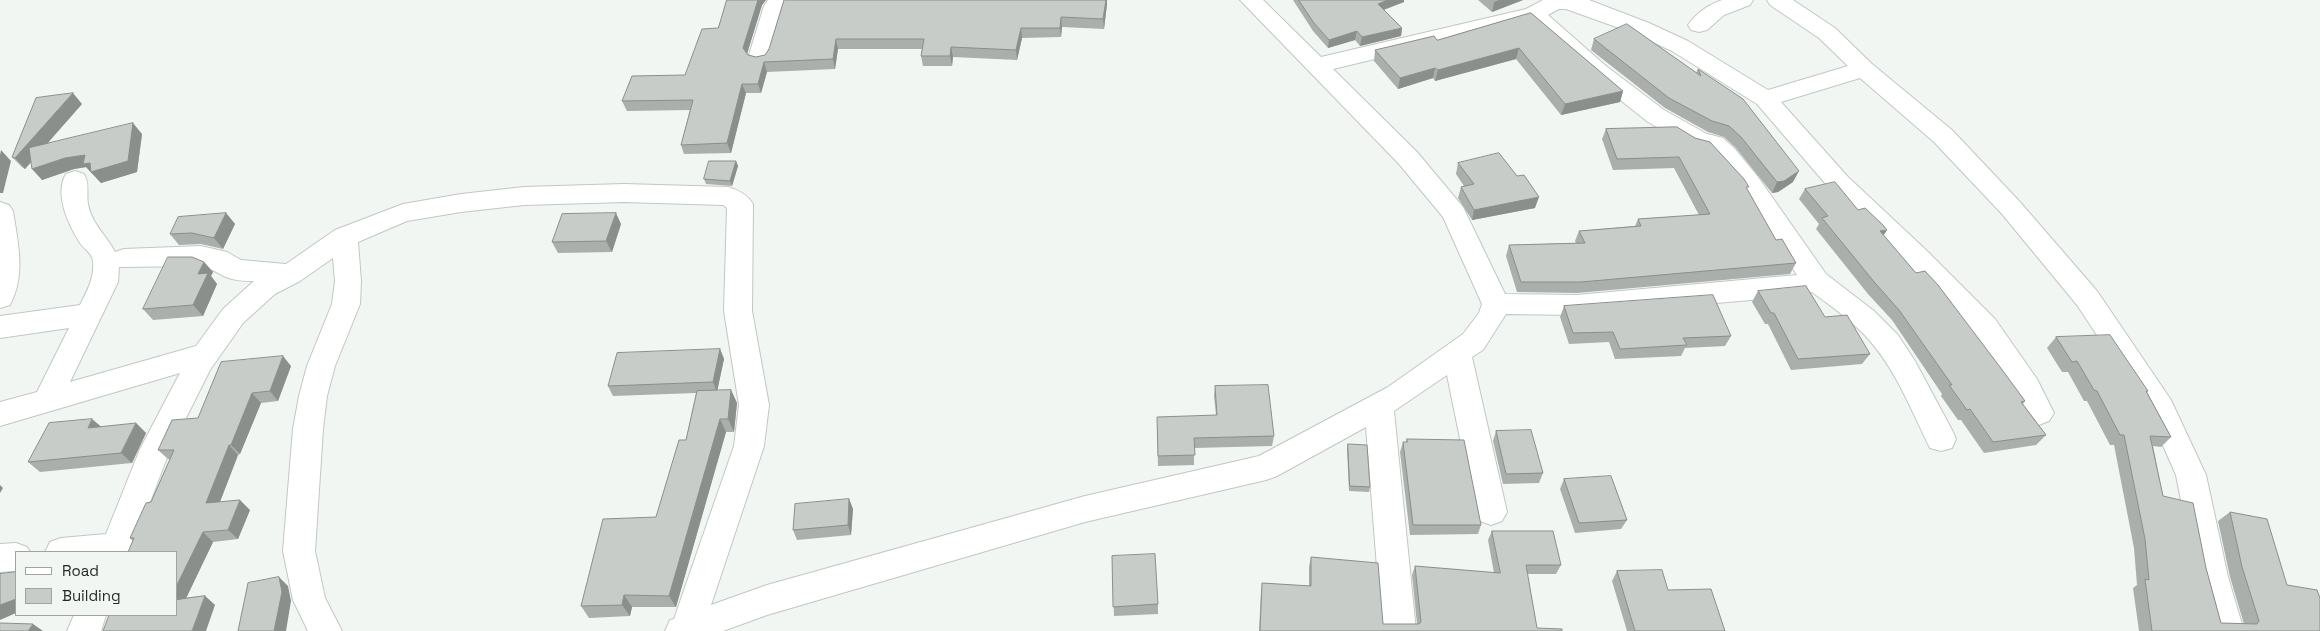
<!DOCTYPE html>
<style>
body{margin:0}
#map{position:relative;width:2320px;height:631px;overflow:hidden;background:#f1f6f2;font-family:"Space Grotesk",sans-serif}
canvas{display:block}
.legend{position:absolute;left:15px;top:551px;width:162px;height:65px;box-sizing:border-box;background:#f1f6f2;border:1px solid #a0a4a1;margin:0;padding:6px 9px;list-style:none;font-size:15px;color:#272928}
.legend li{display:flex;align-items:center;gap:10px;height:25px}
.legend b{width:25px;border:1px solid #a0a4a1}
</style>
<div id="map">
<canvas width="2320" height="631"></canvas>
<ul class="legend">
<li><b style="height:6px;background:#fff"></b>Road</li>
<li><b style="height:14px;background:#c7ccc8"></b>Building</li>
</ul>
</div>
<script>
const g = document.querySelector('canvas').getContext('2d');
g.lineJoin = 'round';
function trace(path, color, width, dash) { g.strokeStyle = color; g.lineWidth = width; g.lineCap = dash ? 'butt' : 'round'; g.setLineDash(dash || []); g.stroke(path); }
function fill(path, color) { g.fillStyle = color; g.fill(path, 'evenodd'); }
const minor = new Path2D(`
 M 768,0 L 791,0 L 786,7 L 770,58 L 767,63 L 759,65 L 751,63 L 748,58 L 764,6 Z
 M 1240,0 L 1263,0 L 1321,57 L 1526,9 L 1543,0 L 1589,0 L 1649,23 L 1688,41 L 1768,90 L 1848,66 L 1819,38 L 1770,5 L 1767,0 L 1793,0 L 1835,28 L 1872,64 L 1952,130 L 2020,202 L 2097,291 L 2171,400 L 2206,475 L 2228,577 L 2244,631 L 2210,631 L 2196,577 L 2176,475 L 2149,414 L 2077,305 L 2002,214 L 1934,142 L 1860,78 L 1781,102 L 1848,177 L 1926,250 L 1995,319 L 2037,379 L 2054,413 L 2049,421 L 2039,425 L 2029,421 L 2015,393 L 1975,335 L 1908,264 L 1830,189 L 1757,104 L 1672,51 L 1633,33 L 1566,9 L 1559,9 L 1548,15 L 1606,66 L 1664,110 L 1707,134 L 1723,138 L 1735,149 L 1758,177 L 1826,274 L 1874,311 L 1898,335 L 1915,361 L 1952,430 L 1956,439 L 1952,448 L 1941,451 L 1930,448 C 1912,412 1897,372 1870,341 C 1854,322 1832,307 1812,292 L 1786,297 L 1577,315 L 1506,314 L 1483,350 L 1472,357 L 1507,512 L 1502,521 L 1491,525 L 1480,521 L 1475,512 L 1447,375 L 1394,411 L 1416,631 L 1382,631 L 1366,427 L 1277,476 L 1266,480 L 1085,522 L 767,615 L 723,631 L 665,631 L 670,620 L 674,619 L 734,446 L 739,405 L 724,311 L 727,208 L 723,205 L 624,202 L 524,205 L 461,212 L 407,221 L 358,242 L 361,281 L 360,304 L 335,366 L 327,396 L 323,429 L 315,551 L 325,598 L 342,631 L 308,631 L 293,600 L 283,551 L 293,429 L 299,396 L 307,366 L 332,304 L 335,281 L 333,258 L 300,281 L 275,294 L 243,323 L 210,370 L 170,450 L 131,552 L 45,552 L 50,542 L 61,538 L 106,534 L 140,449 L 180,373 L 0,426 L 0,402 L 37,392 L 69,328 L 0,338 L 0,316 L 80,305 C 87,291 95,277 93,261 C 92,253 84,249 80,243 C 68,224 54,194 66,174 L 75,171 L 84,174 C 90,184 86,193 88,204 C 91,223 107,236 115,252 L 124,249 L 201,246 L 227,252 L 241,260 L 286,264 L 335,230 L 403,204 L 461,194 L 524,187 L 624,184 L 728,187 C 738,190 747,194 753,204 L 752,311 L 769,405 L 764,446 L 711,605 L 767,585 L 1085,496 L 1259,456 L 1388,387 L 1463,334 L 1479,313 L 1482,304 L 1443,217 L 1399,164 ZM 1529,22 L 1590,76 L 1648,122 L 1691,147 L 1706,151 L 1717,161 L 1740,189 L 1797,275 L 1577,295 L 1505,294 L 1463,207 L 1417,152 L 1333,69 ZM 201,266 C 211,268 217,273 226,277 C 235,281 245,281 254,281 L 223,309 L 196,346 L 70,382 L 118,282 L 119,267 Z
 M 1722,0 L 1753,0 L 1750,5 L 1724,15 L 1707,30 L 1699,32 L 1691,30 L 1688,25 C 1696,13 1708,5 1722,0 Z
 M 0,202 L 9,205 L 13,211 C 18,243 26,275 10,305 L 0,308 Z
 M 16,543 L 27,547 L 30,552 L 16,552 L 16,571 L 0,572 L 0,544 Z
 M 74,615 L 106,615 L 101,631 L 67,631 Z`);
const wall = new Path2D(`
 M 727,0 L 766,0 L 762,5 L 747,54 L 756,57 L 765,55 L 769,49 L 784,0 L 1107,0 L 1107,4 L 1104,29 L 1062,27 L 1061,37 L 1022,38 L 1017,60 L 953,57 L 952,66 L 923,66 L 921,56 L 922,49 L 838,49 L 835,69 L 767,72 L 761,93 L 746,93 L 731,153 L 684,154 L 681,145 L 690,110 L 627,111 L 622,101 L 685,75 L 718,28 Z
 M 1293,0 L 1404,0 L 1404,2 L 1384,10 L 1402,28 L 1401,36 L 1360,46 L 1355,40 L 1328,48 L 1313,31 Z
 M 1478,0 L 1523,0 L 1492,12 Z
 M 1531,13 L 1623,91 L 1620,102 L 1561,115 L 1516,59 L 1435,81 L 1433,78 L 1398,89 L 1374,61 L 1375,50 L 1437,40 Z
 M 1594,39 L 1696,73 L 1698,69 L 1793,182 L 1778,192 L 1772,193 L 1736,148 L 1724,137 L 1708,132 L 1665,108 L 1591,50 Z
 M 82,104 L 47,143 L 142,134 L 137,172 L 101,183 L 86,167 L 74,169 L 42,180 L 31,162 L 25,169 L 22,167 L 12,157 Z
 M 1677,127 L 1747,190 L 1776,240 L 1796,263 L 1790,274 L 1577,293 L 1517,292 L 1506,256 L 1509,245 L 1576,243 L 1575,241 L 1579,231 L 1635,226 L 1638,219 L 1699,215 L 1674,168 L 1613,170 L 1602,139 L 1606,129 Z
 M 736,161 L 738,166 L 732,186 L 706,184 L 704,179 Z
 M 1458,163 L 1517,176 L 1535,208 L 1472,220 L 1458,198 L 1461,187 L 1464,186 L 1456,174 Z
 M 1805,189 L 1858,210 L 1883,235 L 2025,401 L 2023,404 L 2046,435 L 2036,445 L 1984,453 L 1961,420 L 1958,420 L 1941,396 L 1942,394 L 1892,320 L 1868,294 L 1816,229 L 1819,224 L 1799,199 Z
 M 226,213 L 235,224 L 223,249 L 201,244 L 179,245 L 170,234 Z
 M 621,224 L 612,252 L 558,253 L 552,242 Z
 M 204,262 L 213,272 L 211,276 L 217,284 L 203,316 L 153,320 L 143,309 Z
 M 1758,291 L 1825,317 L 1870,354 L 1862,364 L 1791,370 L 1768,324 L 1765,324 L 1752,302 Z
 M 1564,306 L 1731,336 L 1725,346 L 1685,348 L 1681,356 L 1615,359 L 1609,342 L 1569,344 L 1560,317 Z
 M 2056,337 L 2148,391 L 2147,392 L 2171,437 L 2161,447 L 2153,446 L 2163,496 L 2206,568 L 2221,623 L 2244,624 L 2230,577 L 2218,521 L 2230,512 L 2287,585 L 2320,631 L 2139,631 L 2133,588 L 2137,585 L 2134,548 L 2114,445 L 2110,445 L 2087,401 L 2084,401 L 2068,372 L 2062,372 L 2047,348 Z
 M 720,349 L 724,359 L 717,391 L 731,390 L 737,403 L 734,432 L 726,432 L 676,607 L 632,607 L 630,616 L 589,618 L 581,606 L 656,517 L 686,440 L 696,393 L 613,396 L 608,386 Z
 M 291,366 L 278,401 L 261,403 L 240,454 L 238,455 L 220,502 L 250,510 L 238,539 L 213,542 L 186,598 L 205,596 L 215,605 L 176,615 L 133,541 L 130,538 L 151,502 L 170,459 L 168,459 L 158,450 L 198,418 Z
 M 1215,386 L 1274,436 L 1272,446 L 1194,448 L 1194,465 L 1158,466 L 1157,427 L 1216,415 L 1214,396 Z
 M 136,423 L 146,433 L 132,463 L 40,472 L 28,462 Z
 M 1496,431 L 1543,473 L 1539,483 L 1503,484 L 1493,441 Z
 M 1407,439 L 1481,525 L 1478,534 L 1410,535 L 1400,452 L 1403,442 L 1406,442 Z
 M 1348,444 L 1370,487 L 1369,492 L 1349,491 L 1347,449 Z
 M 1564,479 L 1627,520 L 1621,529 L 1575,533 L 1560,489 Z
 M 849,499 L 853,509 L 851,535 L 797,540 L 793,530 Z
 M 1492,531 L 1561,565 L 1556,574 L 1527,574 L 1537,628 L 1562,631 L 1259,631 L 1261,592 L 1262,583 L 1309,586 L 1309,567 L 1311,557 L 1383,624 L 1417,624 L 1412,575 L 1415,566 L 1494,573 L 1488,540 Z
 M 1112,556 L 1158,604 L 1158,614 L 1114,616 Z
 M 1617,571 L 1668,590 L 1725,631 L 1627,631 L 1612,581 Z`);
const shadedWall = new Path2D(`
 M 758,0 L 766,0 L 762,5 L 746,57 L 743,48 Z
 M 1106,0 L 1107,0 L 1107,4 L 1104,29 L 1103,19 Z
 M 1388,0 L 1404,0 L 1404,2 L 1377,12 L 1378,4 Z
 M 1499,0 L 1523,0 L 1492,12 L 1494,2 Z
 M 1061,17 L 1062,27 L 1061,37 L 1060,28 Z
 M 1021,28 L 1022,38 L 1017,60 L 1016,50 Z
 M 1402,28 L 1401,36 L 1360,46 L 1362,37 Z
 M 1357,31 L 1355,40 L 1328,48 L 1329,40 Z
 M 836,39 L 838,49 L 835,69 L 833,59 Z
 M 951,47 L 953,57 L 952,66 L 950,56 Z
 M 1519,48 L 1516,59 L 1435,81 L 1438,70 Z
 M 764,62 L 767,72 L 761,93 L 758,84 Z
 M 1435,68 L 1433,78 L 1398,89 L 1400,78 Z
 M 742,84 L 746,93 L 731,153 L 727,143 Z
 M 1623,91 L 1620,102 L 1561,115 L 1565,104 Z
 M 73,93 L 82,104 L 25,169 L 15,158 Z
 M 133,123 L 142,134 L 137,172 L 101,183 L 86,167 L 74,169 L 42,180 L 32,169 L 65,158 L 85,155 Z
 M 1,150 L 11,161 L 3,193 L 0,193 L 0,155 Z
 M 736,161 L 738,166 L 732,186 L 730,181 Z
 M 1799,171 L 1793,182 L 1778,192 L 1772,193 L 1777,182 Z
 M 1539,197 L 1535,208 L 1472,220 L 1474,210 Z
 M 226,213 L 235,224 L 223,249 L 214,238 Z
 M 616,213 L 621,224 L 612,252 L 606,241 Z
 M 1887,230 L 1880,241 L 1880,231 Z
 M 204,262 L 213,272 L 211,276 L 217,284 L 203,316 L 193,305 L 198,274 Z
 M 720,349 L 724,359 L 717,392 L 713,382 Z
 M 283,356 L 291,366 L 278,401 L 270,391 Z
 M 731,390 L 737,403 L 734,432 L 728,419 Z
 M 252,393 L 261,403 L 240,454 L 231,445 Z
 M 92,419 L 104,429 L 88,428 Z
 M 720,419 L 726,432 L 676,607 L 669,596 Z
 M 136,423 L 146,433 L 132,463 L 121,453 Z
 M 229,445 L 238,455 L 216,512 L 206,503 Z
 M 0,485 L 3,488 L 0,493 Z
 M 849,499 L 853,509 L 851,535 L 848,525 Z
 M 240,500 L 250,510 L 238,539 L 228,530 Z
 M 203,532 L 213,542 L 181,609 L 176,605 L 176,587 Z
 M 279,577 L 288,586 L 291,601 L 286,631 L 274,631 Z
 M 624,595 L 632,607 L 630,616 L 622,605 Z
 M 205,596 L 215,605 L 206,631 L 192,631 Z
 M 16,599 L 16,613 L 0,620 L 0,605 Z
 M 33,624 L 43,631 L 28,631 Z`);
const building = new Path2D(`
 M 727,0 L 758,0 L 743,48 L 748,55 L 756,57 L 765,55 L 769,49 L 784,0 L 1106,0 L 1103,19 L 1061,17 L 1060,28 L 1021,28 L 1016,50 L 951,47 L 950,56 L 921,56 L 924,39 L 836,39 L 833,59 L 764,62 L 758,84 L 742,84 L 727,143 L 681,145 L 693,100 L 622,101 L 632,76 L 685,75 L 702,29 L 718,28 Z
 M 1299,0 L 1388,0 L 1378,4 L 1402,28 L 1362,37 L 1357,31 L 1329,40 L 1314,23 Z
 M 1531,13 L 1623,91 L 1565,104 L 1519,48 L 1438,70 L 1435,68 L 1400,78 L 1375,50 L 1434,36 L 1437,40 Z
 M 1627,24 L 1701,76 L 1698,69 L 1743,99 L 1799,171 L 1784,181 L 1777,182 L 1741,137 L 1729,126 L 1712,121 L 1669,98 L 1594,39 Z
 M 73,93 L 15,158 L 12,157 L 36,98 Z
 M 133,123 L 128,161 L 91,172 L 90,163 L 83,164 L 85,155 L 65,158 L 32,169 L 29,148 Z
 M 1677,127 L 1695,138 L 1710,142 L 1744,179 L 1749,187 L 1746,187 L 1776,240 L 1782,239 L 1796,263 L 1581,282 L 1521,282 L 1509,245 L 1585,243 L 1579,231 L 1641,226 L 1638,219 L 1710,214 L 1679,157 L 1617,159 L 1606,129 Z
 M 1499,153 L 1517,176 L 1524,175 L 1539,197 L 1474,210 L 1461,187 L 1474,184 L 1458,163 Z
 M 709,161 L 736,161 L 730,181 L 704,179 Z
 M 1835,182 L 1858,210 L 1865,208 L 1883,225 L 1887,230 L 1880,231 L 1916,273 L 1925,271 L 1938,285 L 2003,371 L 2025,401 L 2021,402 L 2046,435 L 1993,442 L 1970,409 L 1967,410 L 1949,385 L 1952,385 L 1899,310 L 1875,283 L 1822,218 L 1828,216 L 1805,189 Z
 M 226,213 L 214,238 L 192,233 L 170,234 L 178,217 Z
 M 616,213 L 606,241 L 552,242 L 562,214 Z
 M 168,257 L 192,257 L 204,262 L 198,274 L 208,273 L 193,305 L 143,309 Z
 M 1806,286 L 1825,317 L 1847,315 L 1870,354 L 1798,359 L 1774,313 L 1771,313 L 1758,291 Z
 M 1713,295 L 1731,336 L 1683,338 L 1687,345 L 1620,349 L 1613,332 L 1573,333 L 1564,306 Z
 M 2110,335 L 2148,391 L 2146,391 L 2171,437 L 2150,436 L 2163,496 L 2193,503 L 2206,568 L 2221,623 L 2257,624 L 2259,621 L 2242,567 L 2230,512 L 2267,519 L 2287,585 L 2317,590 L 2320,598 L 2320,631 L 2152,631 L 2145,579 L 2149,580 L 2145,539 L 2124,435 L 2120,435 L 2097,391 L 2094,390 L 2077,361 L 2072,362 L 2056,337 Z
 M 720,349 L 713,382 L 608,386 L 617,353 Z
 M 283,356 L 270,391 L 252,393 L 231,445 L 229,445 L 206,503 L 240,500 L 228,530 L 203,532 L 176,587 L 176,552 L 128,552 L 134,538 L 130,538 L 146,503 L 151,502 L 174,450 L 158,450 L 172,420 L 198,418 L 221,362 Z
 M 1268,385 L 1274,436 L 1194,438 L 1195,455 L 1158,456 L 1157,417 L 1217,415 L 1215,386 Z
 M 731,390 L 728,419 L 720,419 L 669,596 L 624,595 L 622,605 L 581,606 L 603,519 L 656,517 L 679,440 L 686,440 L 697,391 Z
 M 92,419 L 88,428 L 136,423 L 121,453 L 28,462 L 49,423 Z
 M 1531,430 L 1543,473 L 1506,474 L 1496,431 Z
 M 1407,439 L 1464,440 L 1481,525 L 1413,525 L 1403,442 L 1407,442 Z
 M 1348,444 L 1367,445 L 1370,487 L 1350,486 Z
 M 1611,476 L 1627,520 L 1579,523 L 1564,479 Z
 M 849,499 L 848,525 L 793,530 L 795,504 Z
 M 1492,531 L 1553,531 L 1561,565 L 1526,565 L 1537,628 L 1562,629 L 1562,631 L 1260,631 L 1262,583 L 1311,586 L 1311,557 L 1378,563 L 1383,624 L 1419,624 L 1421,622 L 1415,566 L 1500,573 Z
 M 1155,554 L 1158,604 L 1113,607 L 1112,556 Z
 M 1662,570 L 1668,590 L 1711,589 L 1725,631 L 1635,631 L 1617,571 Z
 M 16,572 L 16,599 L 0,605 L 0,574 Z
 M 279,577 L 282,592 L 274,631 L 238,631 L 248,583 Z
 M 205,596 L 192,631 L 103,631 L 109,615 L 176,615 L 176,600 Z
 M 0,623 L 33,624 L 28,631 L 0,631 Z`);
trace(minor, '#c2c7c3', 2);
fill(minor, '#fff');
fill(wall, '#abafac');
fill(shadedWall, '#8b8f8c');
fill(building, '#c7ccc8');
trace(building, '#8b8f8c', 1);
</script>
